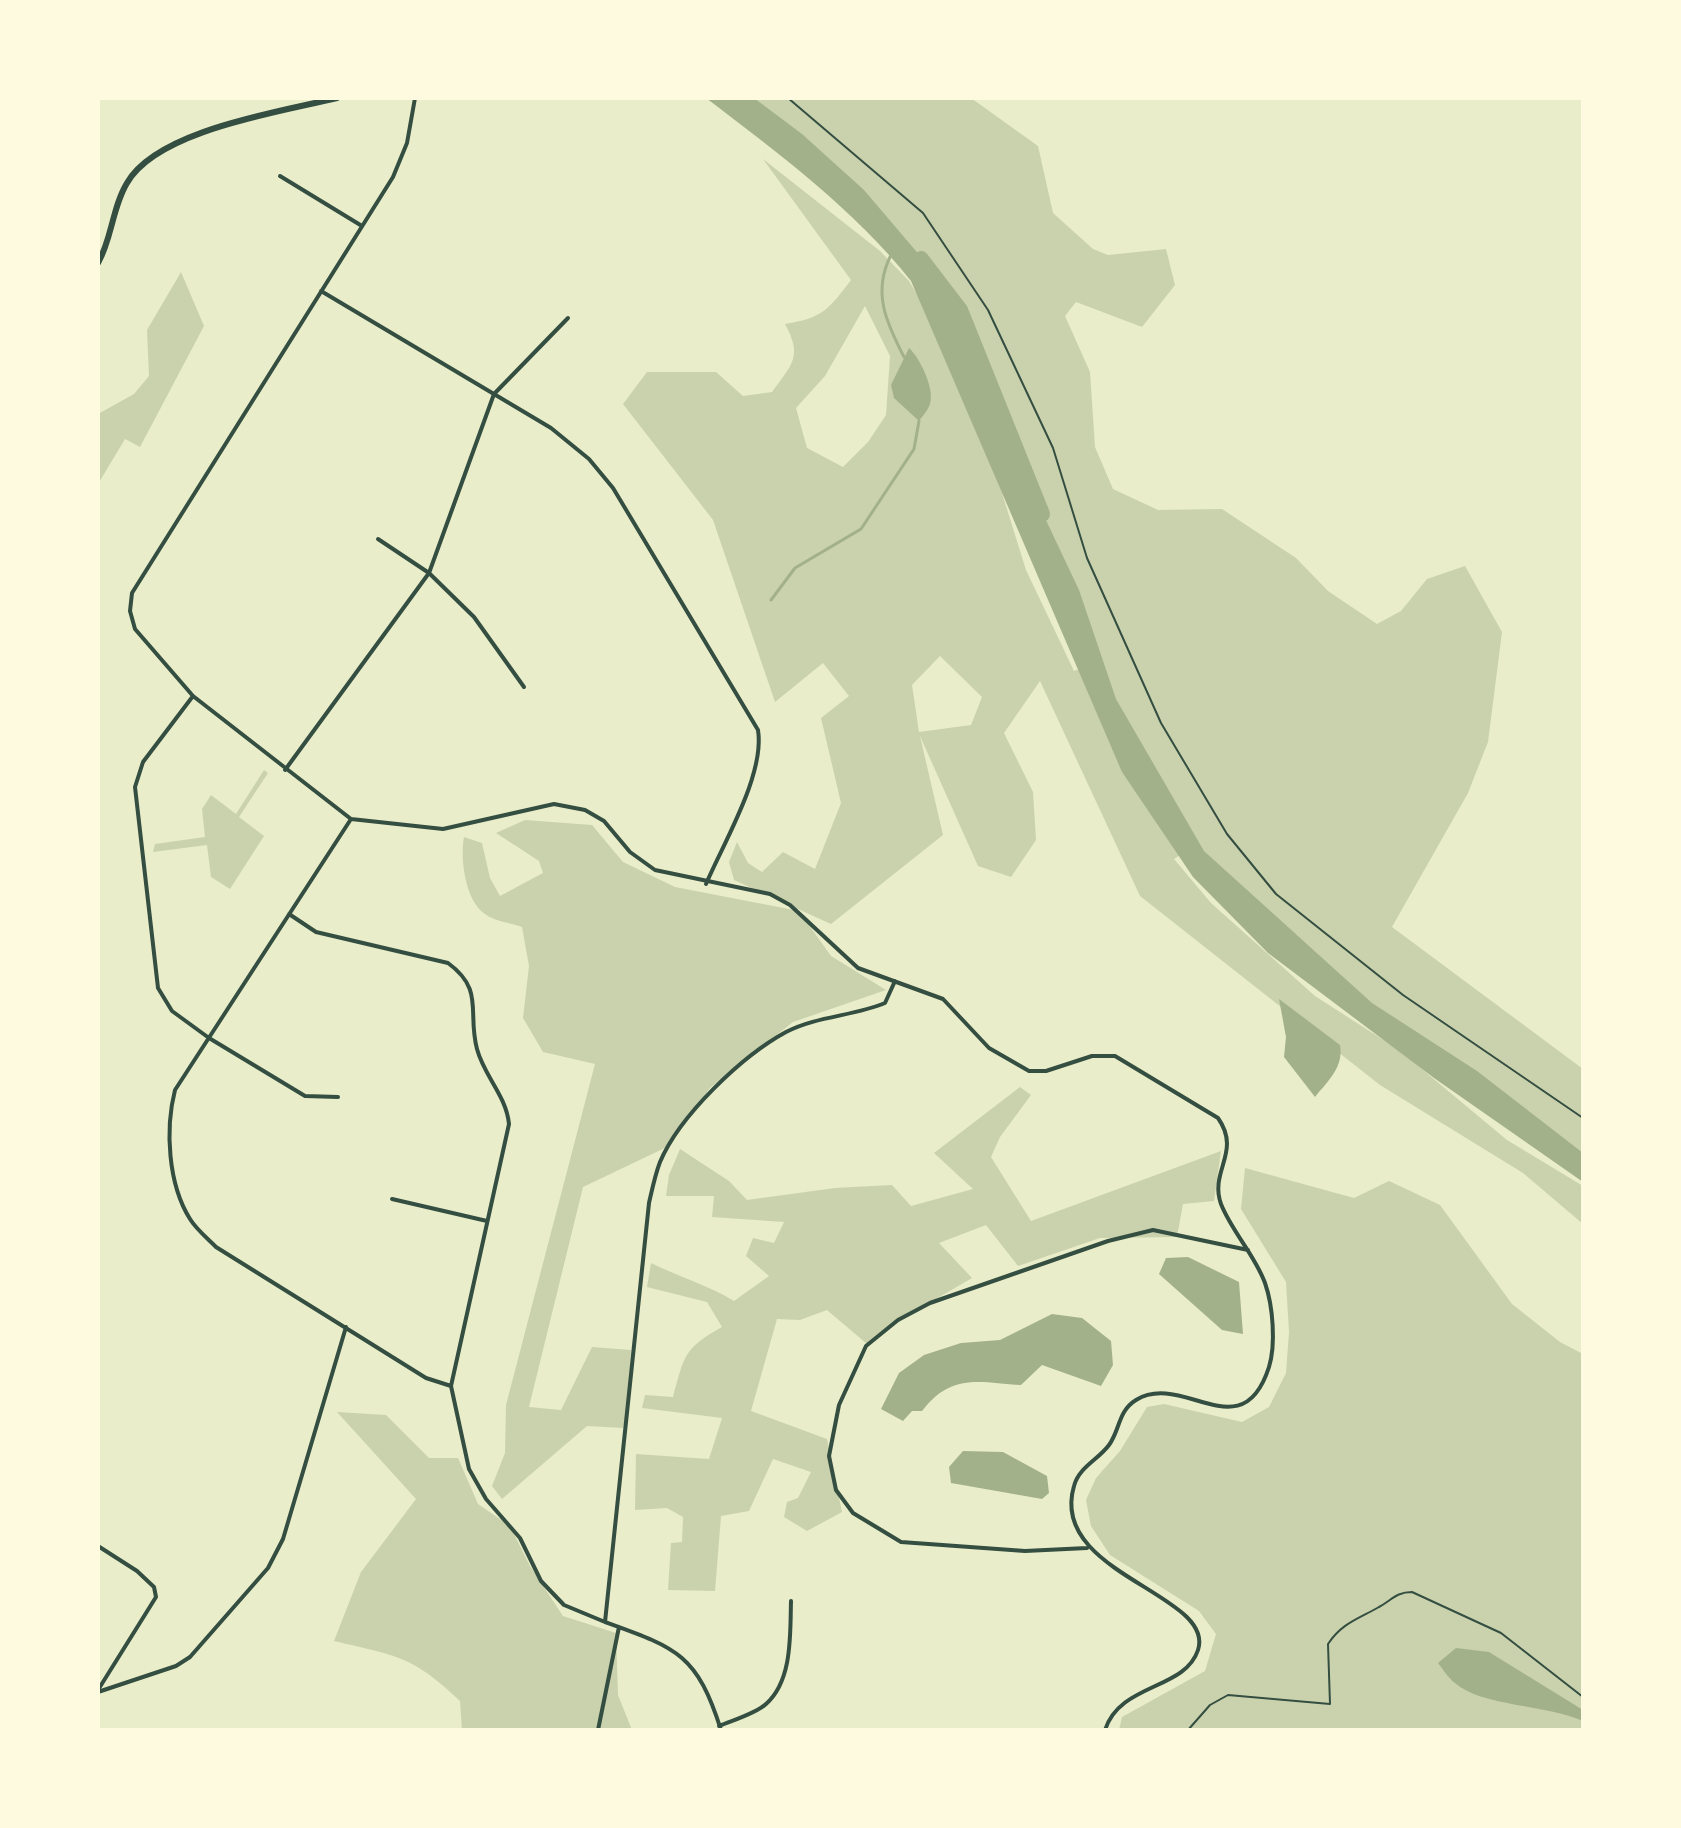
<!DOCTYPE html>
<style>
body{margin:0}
#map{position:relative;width:1681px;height:1828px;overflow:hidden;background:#e9edc9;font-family:"IBM Plex Sans",sans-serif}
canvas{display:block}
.frame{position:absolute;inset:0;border:100px solid #fefae0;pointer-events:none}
</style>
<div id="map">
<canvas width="1681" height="1828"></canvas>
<div class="frame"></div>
</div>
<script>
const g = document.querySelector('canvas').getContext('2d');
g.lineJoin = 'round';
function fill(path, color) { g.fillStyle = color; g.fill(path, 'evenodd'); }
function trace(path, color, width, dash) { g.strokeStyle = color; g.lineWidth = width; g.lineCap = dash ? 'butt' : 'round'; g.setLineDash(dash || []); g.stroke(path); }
const green = new Path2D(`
 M 709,98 L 971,98 L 1038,146 L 1053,213 L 1093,249 L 1108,255 L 1166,249 L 1175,285 L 1142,327 L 1076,302 L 1065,316 L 1090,372 L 1095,447 L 1113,489 L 1158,510 L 1222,509 L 1296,558 L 1328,591 L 1377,624 L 1401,611 L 1427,579 L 1465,566 L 1502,632 L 1488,742 L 1468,793 L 1392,927 L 1583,1069 L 1583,1176 L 1182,854 L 1174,859 L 1211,903 L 1315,996 L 1399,1050 L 1507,1140 L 1583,1186 L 1583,1224 L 1523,1173 L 1380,1085 L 1140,896 L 1040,681 L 1004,733 L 1033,792 L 1036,840 L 1011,877 L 978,866 L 920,736 L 943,835 L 831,924 L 734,880 L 729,862 L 737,842 L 748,863 L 762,872 L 783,852 L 815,869 L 841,803 L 821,718 L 849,696 L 823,663 L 775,702 L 713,520 L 623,404 L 647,372 L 716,372 L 743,396 L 772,392 C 792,364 803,357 785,324 C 823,318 829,309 851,280 L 763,159 L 880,251 L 909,281 L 931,317 L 981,426 L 1026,570 L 1074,671 L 1082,668 L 956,354 L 891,246 L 843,200 ZM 865,306 L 890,356 L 886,415 L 868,442 L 843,467 L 807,448 L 796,408 L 825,376 ZM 940,656 L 982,697 L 971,725 L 919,732 L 912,685 Z
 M 181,272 L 204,326 L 140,447 L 125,439 L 98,484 L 98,414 L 134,394 L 149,376 L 147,330 Z
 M 264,770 L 268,773 L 239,817 L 264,836 L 230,889 L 211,877 L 207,845 L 153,852 L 155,844 L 205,837 L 202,809 L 211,795 L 236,814 Z
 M 525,820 L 592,825 L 623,862 L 675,887 L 799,911 L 831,956 L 886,990 L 793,1022 L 710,1088 L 669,1146 L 583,1187 L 529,1407 L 561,1410 L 592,1347 L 631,1350 L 627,1415 L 623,1428 L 587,1426 L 502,1499 L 492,1486 L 505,1453 L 506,1405 L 595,1064 L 543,1052 L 523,1018 L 529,966 L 522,927 C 511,923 494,921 485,914 C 465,901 460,858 464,837 L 482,843 L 490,878 L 500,896 L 543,873 L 539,861 L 496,833 Z
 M 1020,1087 L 1031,1095 L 1000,1137 L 991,1157 L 1031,1221 L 1221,1151 L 1214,1201 L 1183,1204 L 1177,1237 L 1100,1238 L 1018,1266 L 986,1225 L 939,1243 L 972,1278 L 905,1317 L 867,1344 L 827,1310 L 800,1320 L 777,1319 L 751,1411 L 827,1439 L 842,1512 L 807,1531 L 784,1517 L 787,1502 L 798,1498 L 811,1472 L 773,1459 L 749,1511 L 721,1516 L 715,1591 L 668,1590 L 671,1543 L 682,1542 L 683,1517 L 667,1508 L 635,1510 L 636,1454 L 709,1459 L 722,1418 L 642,1408 L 645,1395 L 673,1397 C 685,1355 683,1349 722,1327 L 707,1302 L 647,1287 L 651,1263 C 679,1277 708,1285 734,1301 L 769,1276 L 746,1256 L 753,1238 L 774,1243 L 784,1222 L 712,1217 L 714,1196 L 666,1196 L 669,1175 L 680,1149 L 729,1181 L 747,1200 L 835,1188 L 892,1185 L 911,1206 L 973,1189 L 934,1153 Z
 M 1245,1168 L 1354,1198 L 1389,1181 L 1440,1205 L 1512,1304 L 1560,1342 L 1583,1354 L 1583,1730 L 1119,1730 L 1122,1717 L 1205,1671 L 1216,1634 L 1199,1611 L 1110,1555 L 1091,1526 L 1086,1500 L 1096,1478 L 1120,1451 L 1147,1407 L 1164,1404 L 1242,1422 L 1269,1407 L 1286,1373 L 1289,1332 L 1286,1282 L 1241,1209 Z
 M 337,1412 L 386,1415 L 429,1458 L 458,1458 L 478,1504 L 510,1526 L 530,1566 L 563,1616 L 616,1633 L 618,1695 L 632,1730 L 462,1730 L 460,1701 C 412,1655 396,1656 334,1641 L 361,1572 L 416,1499 Z`);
const water = new Path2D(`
 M 706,98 L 754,98 L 802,134 L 864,190 L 927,264 L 974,349 L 1010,444 L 1079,590 L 1116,699 L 1204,851 L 1372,1003 L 1477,1071 L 1583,1153 L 1583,1182 L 1434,1078 L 1268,953 L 1193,877 L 1122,772 L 911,281 C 855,210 778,153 706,98 Z
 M 909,348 C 920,358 935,389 930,404 C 928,410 922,417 919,421 L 894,398 L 891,385 Z
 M 1279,999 L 1340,1045 C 1344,1067 1328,1081 1315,1097 L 1284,1057 L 1286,1037 Z
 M 1188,1257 L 1239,1282 L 1243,1334 L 1222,1330 L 1159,1274 L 1166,1258 Z
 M 1052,1314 L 1082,1318 L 1111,1341 L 1113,1365 L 1101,1386 L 1042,1365 L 1021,1385 C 978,1382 951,1373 922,1411 L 912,1411 L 903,1421 L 881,1409 L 899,1373 L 924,1355 L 961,1343 L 1000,1340 Z
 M 963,1451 L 1003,1452 L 1047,1476 L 1049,1493 L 1042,1499 L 951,1483 L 949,1467 Z
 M 1456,1648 L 1489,1652 L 1583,1710 L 1583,1721 C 1548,1705 1480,1706 1455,1683 C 1448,1678 1443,1669 1438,1663 Z`);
const stream = new Path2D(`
 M 891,255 C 872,292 886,322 904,357
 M 771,600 L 795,568 L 861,529 L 914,449 L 919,421`);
const river = new Path2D(`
 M 921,259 L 960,310 L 1042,514`);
const path = new Path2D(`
 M 788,98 L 923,213 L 988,310 L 1053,448 L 1087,558 L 1161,723 L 1227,834 L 1276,894 L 1403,995 L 1583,1118
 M 1188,1730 L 1210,1705 L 1228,1695 L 1330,1704 L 1328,1644 C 1342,1623 1358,1619 1379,1607 C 1392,1600 1396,1592 1412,1592 L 1501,1633 L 1583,1697`);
const minor = new Path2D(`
 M 415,98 L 407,143 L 393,177 L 132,593 L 130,611 L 135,629 L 193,696 L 351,819 L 443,829 L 554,804 L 585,810 L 604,821 L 630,852 L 655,870 L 770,894 L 790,905 L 858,968 L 943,999 L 989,1048 L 1029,1071 L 1046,1071 L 1092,1056 L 1115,1056 L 1218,1118 C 1242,1152 1209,1171 1221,1204 C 1232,1232 1255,1255 1265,1283 C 1273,1306 1276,1344 1269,1367 C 1242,1451 1183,1371 1136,1400 C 1118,1411 1120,1430 1109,1445 C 1098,1460 1079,1467 1074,1486 C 1048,1574 1216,1594 1198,1650 C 1185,1690 1120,1683 1105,1730
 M 280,176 L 362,226
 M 321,291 L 551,428 L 589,459 L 613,488 L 758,730 C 765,774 724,842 706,884
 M 378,539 L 429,573 L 474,617 L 524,687
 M 193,696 L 143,762 L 135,787 L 158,988 L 172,1011 L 209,1038 L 305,1096 L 338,1097
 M 285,770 L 429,573 L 494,394 L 568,318
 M 351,819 L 175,1090 C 165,1129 168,1184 190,1219 C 196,1229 207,1238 216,1247 L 426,1378 L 451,1386
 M 289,914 L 316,932 L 448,963 C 485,990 467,1012 477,1049 C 484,1076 506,1095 509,1124 L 451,1386 L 469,1469 L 486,1499 L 520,1538 L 541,1581 L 564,1605 L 605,1622
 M 392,1199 L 487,1221
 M 98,1546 L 137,1571 L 154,1587 L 156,1597 L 98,1690
 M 1087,1548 L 1025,1551 L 901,1542 L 853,1513 L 836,1490 L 829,1456 L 839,1405 L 866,1346 L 898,1320 L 930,1303 L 1108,1241 L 1153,1230 L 1248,1250
 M 98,1692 L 176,1666 L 190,1657 L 268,1568 L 283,1539 L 346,1327
 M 719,1726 C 733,1720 755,1714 766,1704 C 793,1680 790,1633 791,1601
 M 598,1730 L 619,1627
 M 721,1730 C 697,1654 677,1648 605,1622 L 649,1203 C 652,1190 655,1175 660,1162 C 680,1115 742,1056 786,1032 C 817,1016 854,1016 885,1003 L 895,981`);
const secondary = new Path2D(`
 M 98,263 C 112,239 112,208 127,183 C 157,130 280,112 337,98`);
fill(green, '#cad2ad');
fill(water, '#a3b18a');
trace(stream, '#a3b18a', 3);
trace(river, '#a3b18a', 16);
trace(path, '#344e41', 2);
trace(minor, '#344e41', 4);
trace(secondary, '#344e41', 6);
</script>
